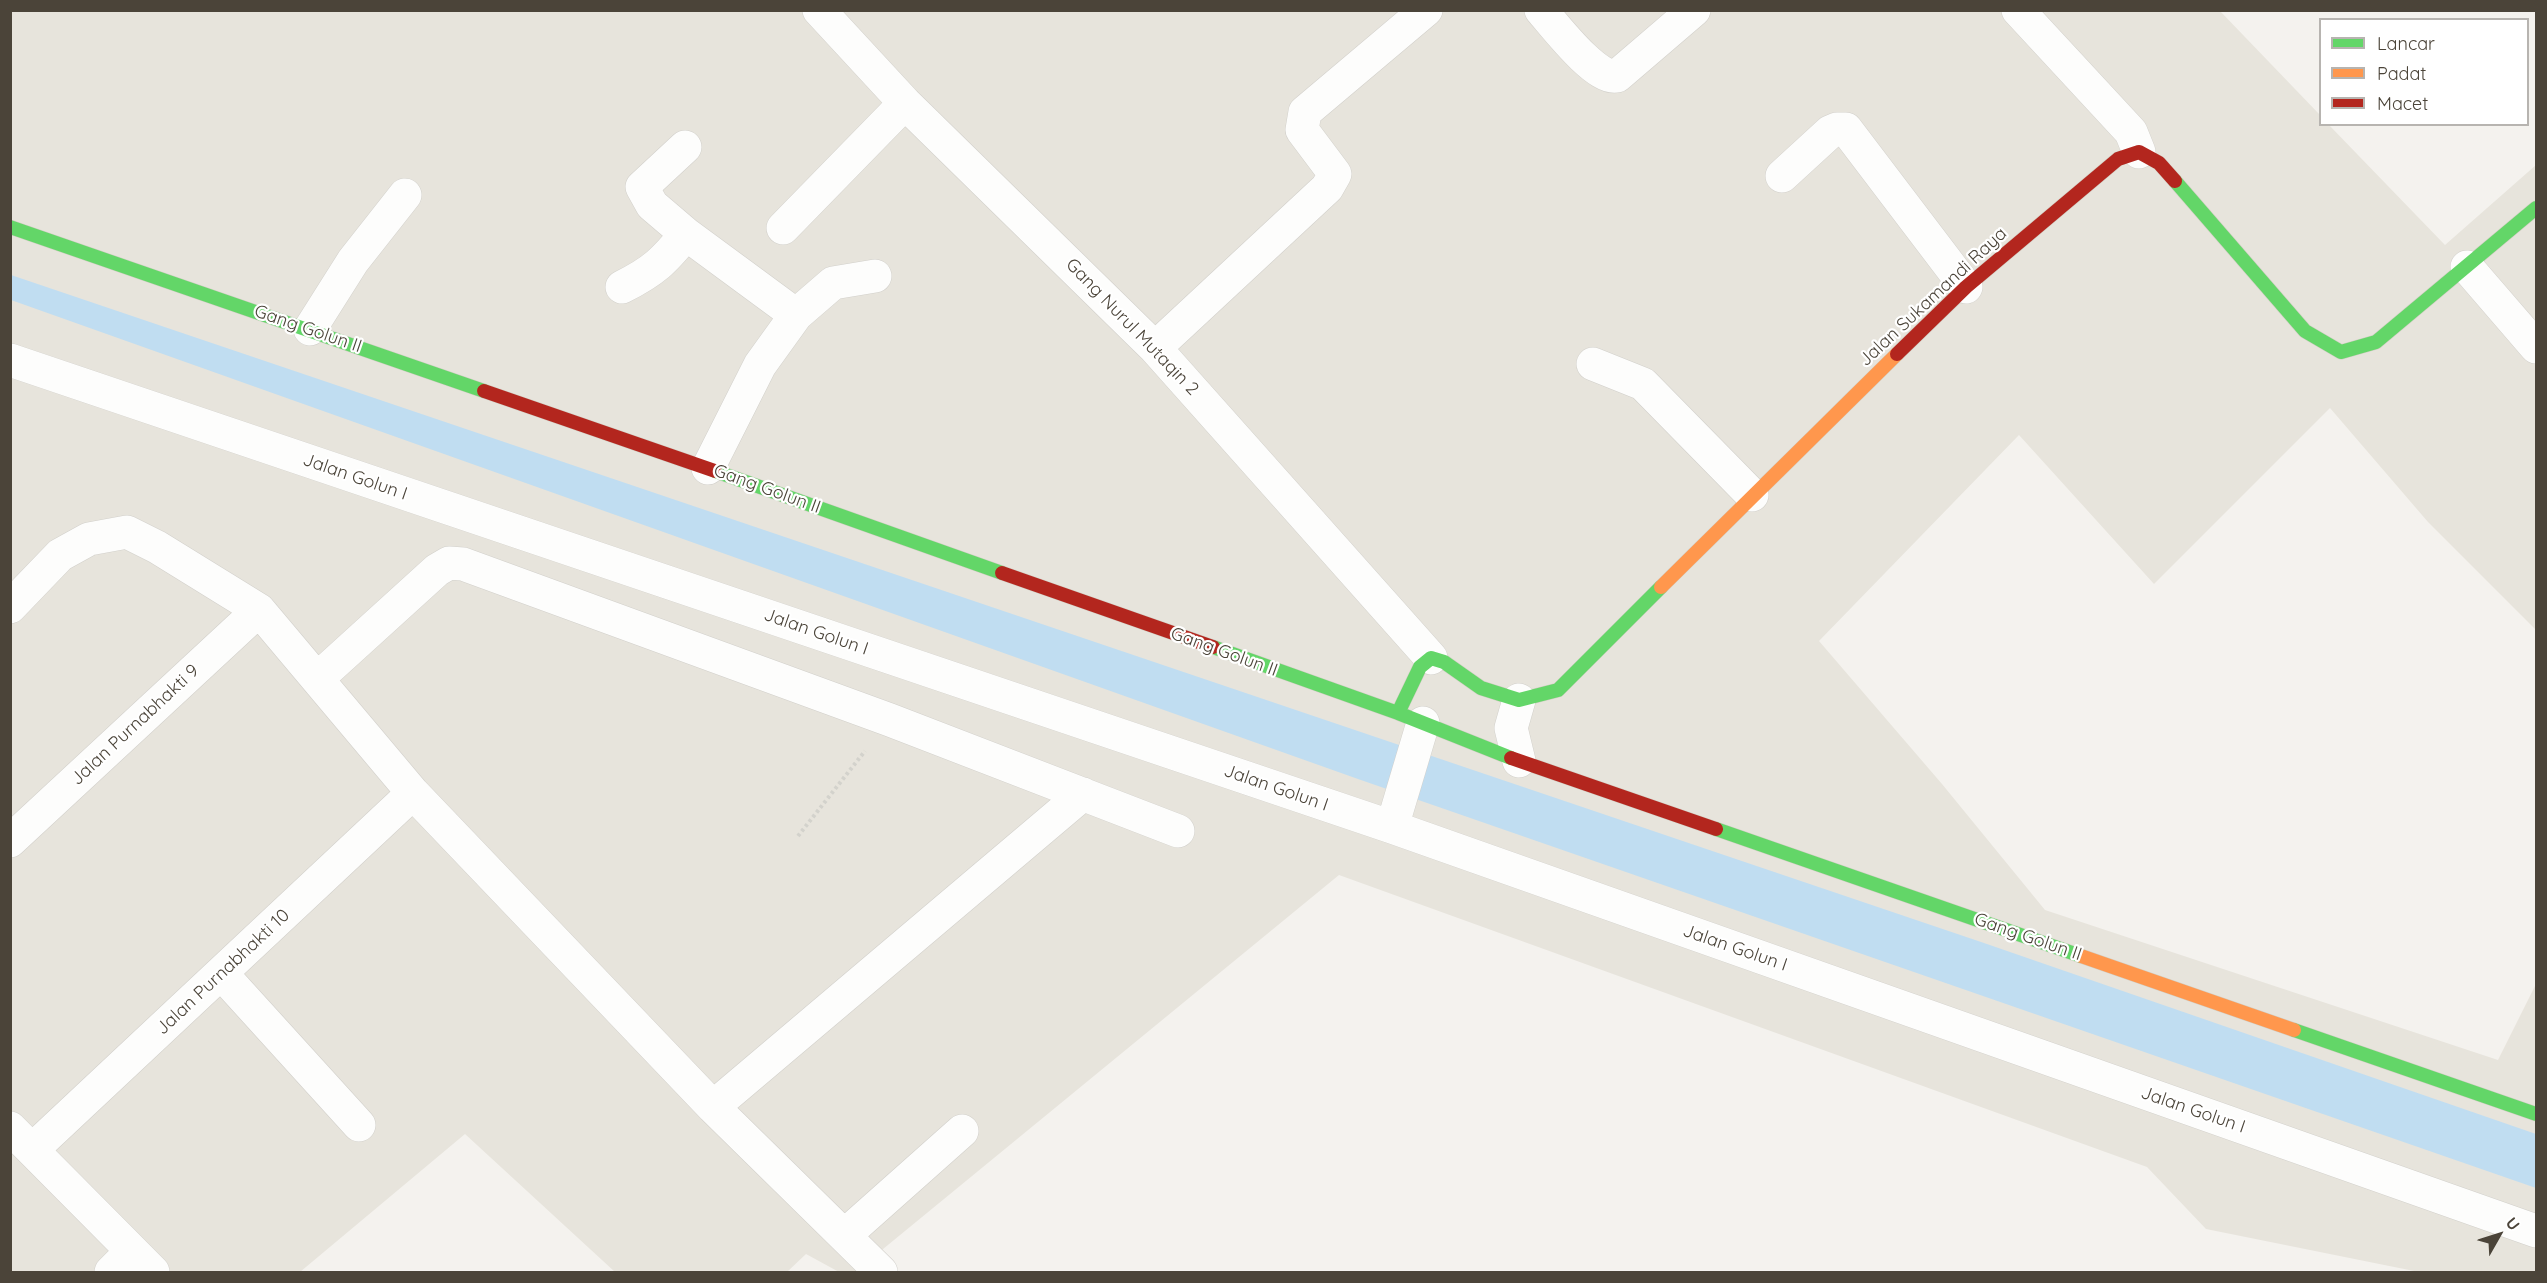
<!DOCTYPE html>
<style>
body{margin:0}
#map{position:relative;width:2547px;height:1283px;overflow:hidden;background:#f4f2ee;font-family:Quicksand,sans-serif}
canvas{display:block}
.frame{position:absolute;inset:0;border:12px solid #4b4439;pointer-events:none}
.legend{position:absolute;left:2319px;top:18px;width:210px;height:108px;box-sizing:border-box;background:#fff;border:2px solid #b7b4b0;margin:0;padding:8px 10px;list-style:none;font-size:18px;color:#4b4439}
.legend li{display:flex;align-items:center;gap:12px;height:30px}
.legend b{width:30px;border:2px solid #b7b4b0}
.north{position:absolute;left:2469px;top:1205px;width:60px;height:60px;-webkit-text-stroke:4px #fff;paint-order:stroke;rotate:51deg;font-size:16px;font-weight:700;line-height:24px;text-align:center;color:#4b4439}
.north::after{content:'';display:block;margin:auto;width:21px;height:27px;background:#4b4439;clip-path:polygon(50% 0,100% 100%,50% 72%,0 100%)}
</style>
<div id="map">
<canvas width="2547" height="1283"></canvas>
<div class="frame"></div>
<ul class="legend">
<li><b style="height:8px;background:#63d668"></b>Lancar</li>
<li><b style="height:8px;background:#ff974d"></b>Padat</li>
<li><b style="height:8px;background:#b3261e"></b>Macet</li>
</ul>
<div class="north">U</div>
</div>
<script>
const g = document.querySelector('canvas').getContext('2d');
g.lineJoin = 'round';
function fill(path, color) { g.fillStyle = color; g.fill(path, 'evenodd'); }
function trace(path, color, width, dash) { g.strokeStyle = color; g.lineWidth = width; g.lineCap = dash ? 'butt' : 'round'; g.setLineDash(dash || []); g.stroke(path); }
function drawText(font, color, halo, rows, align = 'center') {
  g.font = font + ' Quicksand,sans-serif'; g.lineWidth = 4.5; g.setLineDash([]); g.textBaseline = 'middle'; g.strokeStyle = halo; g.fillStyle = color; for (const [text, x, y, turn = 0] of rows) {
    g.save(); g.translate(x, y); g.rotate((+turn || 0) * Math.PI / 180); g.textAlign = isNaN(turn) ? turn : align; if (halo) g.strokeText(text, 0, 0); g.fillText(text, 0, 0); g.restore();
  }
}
const residential = new Path2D(`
 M 10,11 L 2220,11 L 2320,115 L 2320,124 L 2329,125 L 2445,245 L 2536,165 L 2536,630 L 2428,522 L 2330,408 L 2154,584 L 2019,435 L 1819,641 L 1942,784 L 2045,910 L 2498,1060 L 2536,984 L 2536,1272 L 2419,1272 L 2206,1229 L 2147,1167 L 1339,875 L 855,1272 L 839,1272 L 806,1254 L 787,1272 L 615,1272 L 465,1134 L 300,1272 L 11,1272 Z`);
const water = new Path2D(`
 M 11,275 L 1984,943 L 2536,1134 L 2536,1188 L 1358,779 L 11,300 Z`);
const path = new Path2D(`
 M 798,836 L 865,751`);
const street = new Path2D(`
 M 819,10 L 905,103 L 1155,348 L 1431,658
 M 1541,10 C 1555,26 1597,81 1617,76 L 1694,10
 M 2018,10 L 2131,132 L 2139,152
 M 685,147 L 642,187 L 652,205 L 686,234 L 796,315
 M 1782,176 L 1830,132 L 1837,129 L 1846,129 L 1966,287
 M 783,228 L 905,103
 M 2467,267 L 2536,347
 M 622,287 C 654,271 664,261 686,234
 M 310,329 L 353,261 L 405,195
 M 1155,348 L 1327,188 L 1335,174 L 1302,130 L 1305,112 L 1426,10
 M 10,360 L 1392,827 L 2536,1231
 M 1593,364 L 1643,384 L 1752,495
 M 708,468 L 760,365 L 796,315 L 833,283 L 875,276
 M 10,607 L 60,555 L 89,539 L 127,532 L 157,547 L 259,610 L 413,793 L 713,1107 L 881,1272
 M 317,679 L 437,570 L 449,563 L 463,564 L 890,720 L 1178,831
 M 1519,761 L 1511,728 L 1519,700
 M 1392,827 L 1423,723
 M 10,841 L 259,610
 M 221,973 L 359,1125
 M 713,1107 L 1083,794
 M 10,1128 L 153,1272
 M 32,1150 L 413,793
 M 845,1235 L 962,1131
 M 111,1272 L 132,1251`);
const fast = new Path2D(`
 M 2175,181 L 2305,331 L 2341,352 L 2376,342 L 2536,208
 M 10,227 L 484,391
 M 715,471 L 1002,573
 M 1213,647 L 1398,713 L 1511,758
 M 1398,713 L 1420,667 L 1431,658 L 1444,662 L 1481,688 L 1519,700 L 1558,690 L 1661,587
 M 1716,829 L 2081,956
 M 2294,1030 L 2536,1114`);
const slow = new Path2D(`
 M 1661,587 L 1897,354
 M 2081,956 L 2294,1030`);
const jam = new Path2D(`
 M 1897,354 L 1966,287 L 2118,159 L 2139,152 L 2159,163 L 2175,181
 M 484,391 L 715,471
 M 1002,573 L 1213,647
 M 1511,758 L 1716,829`);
const streetNames = [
 ["Jalan Sukamandi Raya",1933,297,-43],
 ["Gang Nurul Mutaqin 2",1132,327,46],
 ["Gang Golun II",308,329,19],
 ["Jalan Golun I",355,477,19],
 ["Gang Golun II",767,489,20],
 ["Jalan Golun I",816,632,19],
 ["Gang Golun II",1224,652,20],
 ["Jalan Purnabhakti 9",135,725,-43],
 ["Jalan Golun I",1276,788,19],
 ["Gang Golun II",2028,937,19],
 ["Jalan Golun I",1735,948,19],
 ["Jalan Purnabhakti 10",223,972,-43],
 ["Jalan Golun I",2193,1110,19]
];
fill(residential, '#e7e4dc');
fill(water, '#c0ddf1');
trace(street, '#d2d0cb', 34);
trace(fast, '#d3cfc5', 15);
trace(slow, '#d3cfc5', 15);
trace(jam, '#d3cfc5', 15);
trace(path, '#d3d2cc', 4, [3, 3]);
trace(street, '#fdfdfc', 33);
trace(fast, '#63d668', 14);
trace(slow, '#ff974d', 14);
trace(jam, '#b3261e', 14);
drawText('18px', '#4b4439', '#fff', streetNames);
</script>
